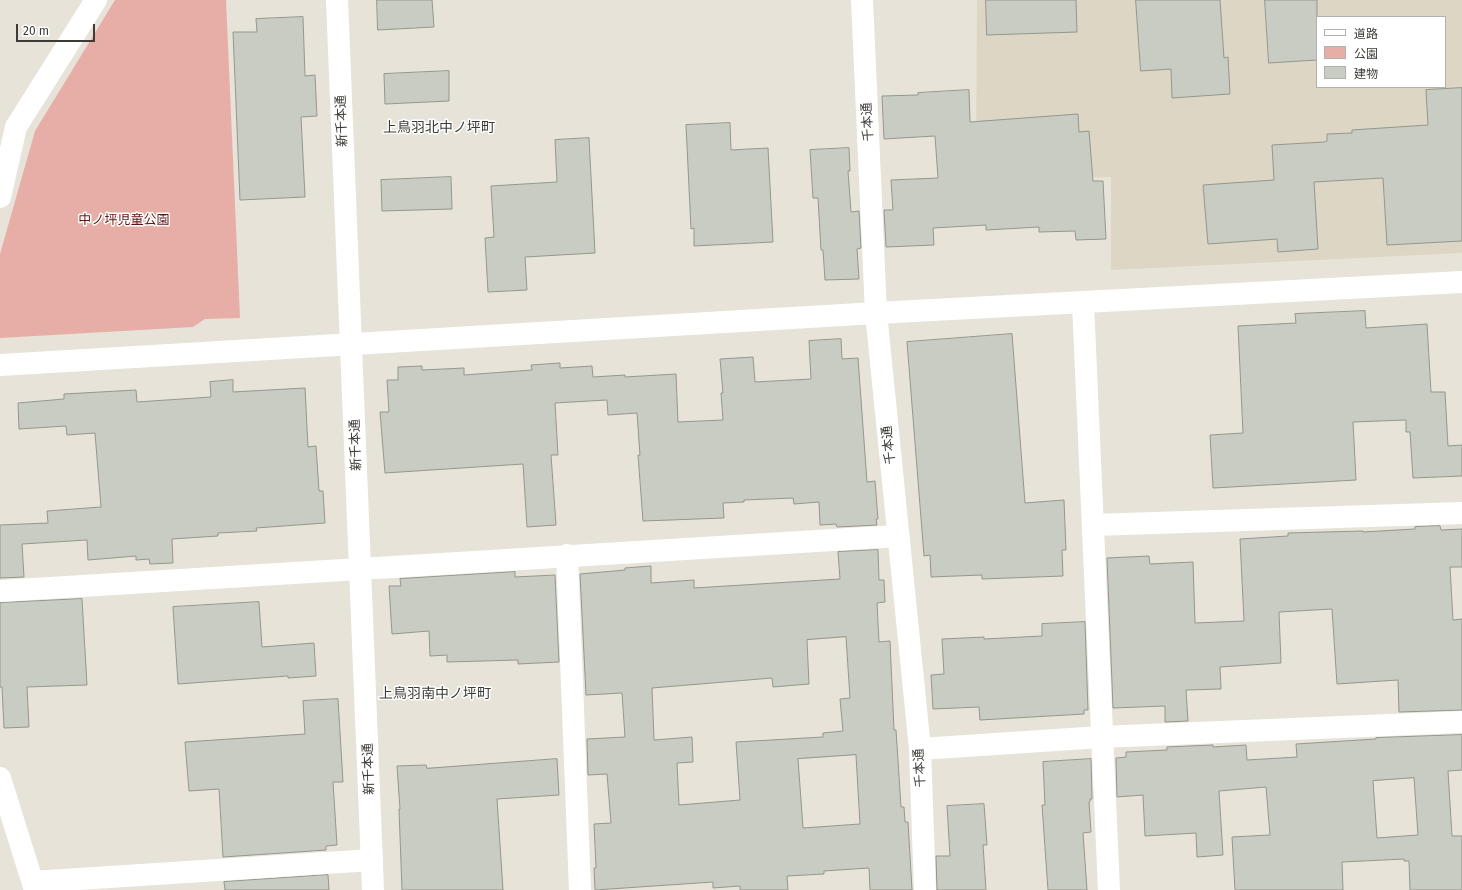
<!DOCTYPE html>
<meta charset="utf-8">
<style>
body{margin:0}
#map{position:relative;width:1462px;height:890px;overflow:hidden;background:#e7e3d9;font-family:"Fira Sans","Noto Sans JP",sans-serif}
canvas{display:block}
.legend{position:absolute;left:1316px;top:16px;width:130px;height:72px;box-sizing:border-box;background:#fff;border:1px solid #b1b1af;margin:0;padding:5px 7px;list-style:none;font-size:12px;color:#3c3b37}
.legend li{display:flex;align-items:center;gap:8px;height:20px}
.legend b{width:20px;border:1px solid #b1b1af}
.scale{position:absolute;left:16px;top:24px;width:79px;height:18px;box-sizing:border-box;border:2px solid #3c3b37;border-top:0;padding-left:5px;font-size:12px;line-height:14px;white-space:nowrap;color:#3c3b37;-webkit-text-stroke:3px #fff;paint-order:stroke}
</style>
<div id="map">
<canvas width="1462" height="890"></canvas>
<ul class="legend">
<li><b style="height:5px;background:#fff"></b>道路</li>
<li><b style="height:11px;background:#e7aea7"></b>公園</li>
<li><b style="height:11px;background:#c9ccc2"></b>建物</li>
</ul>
<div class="scale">20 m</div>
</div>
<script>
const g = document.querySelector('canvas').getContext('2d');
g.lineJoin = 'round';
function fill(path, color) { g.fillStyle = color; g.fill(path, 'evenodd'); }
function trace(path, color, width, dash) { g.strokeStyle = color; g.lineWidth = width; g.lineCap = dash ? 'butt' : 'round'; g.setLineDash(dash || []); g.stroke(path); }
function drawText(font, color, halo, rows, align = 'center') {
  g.font = font + ' "Fira Sans","Noto Sans JP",sans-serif'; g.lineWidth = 3; g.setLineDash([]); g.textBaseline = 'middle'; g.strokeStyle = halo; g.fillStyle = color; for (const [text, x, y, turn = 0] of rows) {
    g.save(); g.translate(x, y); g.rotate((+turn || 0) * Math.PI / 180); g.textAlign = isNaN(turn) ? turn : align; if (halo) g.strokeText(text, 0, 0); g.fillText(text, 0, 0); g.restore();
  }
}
const built = new Path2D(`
 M 977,0 L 1462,0 L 1462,253 L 1111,270 L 1111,177 L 976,180 ZM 1317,17 L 1445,17 L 1445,87 L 1317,87 Z`);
const green = new Path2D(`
 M 115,0 L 226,0 L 240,318 L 205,319 L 193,327 L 0,338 L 0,254 L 35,131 Z`);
const building = new Path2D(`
 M 377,0 L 432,0 L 434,27 L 378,30 Z
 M 986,0 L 1076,0 L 1077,32 L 987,35 Z
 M 1136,0 L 1220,0 L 1224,58 L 1228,57 L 1230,94 L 1172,98 L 1171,69 L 1141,71 Z
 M 1265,0 L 1317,0 L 1317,60 L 1269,63 Z
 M 303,17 L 305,76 L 315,75 L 317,116 L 301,117 L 305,197 L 240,200 L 233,32 L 257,32 L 256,19 Z
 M 449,71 L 449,101 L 385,104 L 384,74 Z
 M 1462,88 L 1462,241 L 1387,245 L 1383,178 L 1314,182 L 1318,249 L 1278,252 L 1277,239 L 1208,244 L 1203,185 L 1274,180 L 1272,145 L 1324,142 L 1327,141 L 1327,134 L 1352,133 L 1352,130 L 1428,125 L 1426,90 Z
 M 969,90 L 970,122 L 1078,114 L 1079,132 L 1089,131 L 1093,181 L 1103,181 L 1106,239 L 1076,240 L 1075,231 L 1039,232 L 1039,227 L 986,230 L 986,225 L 933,228 L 934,245 L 886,247 L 884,210 L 893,210 L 891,180 L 938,178 L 935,136 L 884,139 L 882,96 L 918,95 L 918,93 Z
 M 730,123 L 731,150 L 768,148 L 773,242 L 694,246 L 694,228 L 691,229 L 686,125 Z
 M 589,138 L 595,253 L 525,257 L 527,290 L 488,292 L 485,238 L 494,237 L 491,186 L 557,182 L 555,140 Z
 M 849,148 L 850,171 L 848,171 L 851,212 L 859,211 L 861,248 L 857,249 L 859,279 L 825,280 L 823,250 L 821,250 L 818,198 L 813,198 L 810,150 Z
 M 451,177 L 452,209 L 382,211 L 381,180 Z
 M 1365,311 L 1366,328 L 1427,324 L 1431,392 L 1445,392 L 1448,446 L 1462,445 L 1462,476 L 1413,478 L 1410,432 L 1406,432 L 1406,420 L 1353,422 L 1356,480 L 1213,488 L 1210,435 L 1243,433 L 1238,326 L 1296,323 L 1295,314 Z
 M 1012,334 L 1025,503 L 1064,500 L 1066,550 L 1062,550 L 1063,576 L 982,579 L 982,575 L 931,577 L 930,555 L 924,556 L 907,342 Z
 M 841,339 L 842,359 L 858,358 L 867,482 L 875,481 L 878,519 L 876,519 L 877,525 L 837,527 L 836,524 L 820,525 L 819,502 L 794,504 L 793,498 L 744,500 L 744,502 L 723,503 L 724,518 L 643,521 L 638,455 L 640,455 L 637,413 L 608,415 L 607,400 L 555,403 L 558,455 L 551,455 L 556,525 L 527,527 L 523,464 L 385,473 L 380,412 L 389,412 L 387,380 L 398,380 L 398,367 L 422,366 L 422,370 L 464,368 L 464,375 L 532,370 L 531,365 L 560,363 L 560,368 L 592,366 L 593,377 L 625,375 L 625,377 L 676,374 L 678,422 L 723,420 L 721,393 L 723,393 L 720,359 L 753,357 L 755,382 L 811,379 L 809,341 Z
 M 233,380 L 233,392 L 305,388 L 308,447 L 316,446 L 319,491 L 323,491 L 325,523 L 256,528 L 257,531 L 218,533 L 218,536 L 172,539 L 173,563 L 150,564 L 149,559 L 136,560 L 136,556 L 88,560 L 87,540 L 22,544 L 24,577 L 0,578 L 0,525 L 48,523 L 47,511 L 101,507 L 95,433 L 67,435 L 66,426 L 19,429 L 18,403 L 64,399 L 64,394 L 136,390 L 137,402 L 211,397 L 210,382 Z
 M 1440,526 L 1441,530 L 1462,529 L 1462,567 L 1450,567 L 1453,620 L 1462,619 L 1462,710 L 1399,712 L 1398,680 L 1337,684 L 1332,609 L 1279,612 L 1281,663 L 1220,667 L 1221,689 L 1186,690 L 1188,721 L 1165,722 L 1165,706 L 1113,708 L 1107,558 L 1149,556 L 1150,564 L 1193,562 L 1195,623 L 1244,621 L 1240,539 L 1288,536 L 1288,533 L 1363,531 L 1363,532 L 1415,529 L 1415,527 Z
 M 878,550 L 879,580 L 884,580 L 885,602 L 877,603 L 879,642 L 890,641 L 894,730 L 896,730 L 901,807 L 904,807 L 905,822 L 908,822 L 912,890 L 870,890 L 869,868 L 824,871 L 824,874 L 787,876 L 788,890 L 740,890 L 740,886 L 713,888 L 713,882 L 595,890 L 594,868 L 596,868 L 594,824 L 611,823 L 607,774 L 588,775 L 587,739 L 625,737 L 622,693 L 586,695 L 580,574 L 625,570 L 625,568 L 651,566 L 651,583 L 694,580 L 694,588 L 840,579 L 838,552 ZM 846,637 L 850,698 L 840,699 L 843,731 L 823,733 L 823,737 L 736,742 L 740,800 L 679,805 L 677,763 L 693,762 L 692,737 L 654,740 L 652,688 L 772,678 L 773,687 L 809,684 L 807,640 ZM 856,755 L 860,824 L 803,828 L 798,759 Z
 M 515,572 L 515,577 L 555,575 L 559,662 L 518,664 L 518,660 L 447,662 L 447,655 L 430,656 L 429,631 L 392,634 L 389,586 L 401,586 L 400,579 Z
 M 82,599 L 87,685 L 27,687 L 29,727 L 4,728 L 2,687 L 0,687 L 0,603 Z
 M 259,602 L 262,647 L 314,643 L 316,676 L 288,678 L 288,676 L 178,684 L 173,607 Z
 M 1085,622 L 1088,710 L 1084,710 L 1084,714 L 980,720 L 979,707 L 933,709 L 931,675 L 944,674 L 942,639 L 984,637 L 984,639 L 1042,636 L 1042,624 Z
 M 338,699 L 343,782 L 333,782 L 337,845 L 326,846 L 326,850 L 223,857 L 219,789 L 189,791 L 185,742 L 305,734 L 303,701 Z
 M 1462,735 L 1462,770 L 1448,771 L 1452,836 L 1462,836 L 1462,890 L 1410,890 L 1409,861 L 1404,861 L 1404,859 L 1342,862 L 1343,890 L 1235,890 L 1232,837 L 1270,835 L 1266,787 L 1219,791 L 1223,855 L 1197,857 L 1196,833 L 1145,836 L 1143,795 L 1117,797 L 1116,758 L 1126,757 L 1126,752 L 1167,750 L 1167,747 L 1213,745 L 1213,747 L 1246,745 L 1247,760 L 1297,757 L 1296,744 L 1376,739 L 1376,738 ZM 1414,778 L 1418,835 L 1377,838 L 1373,781 Z
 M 557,759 L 559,795 L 497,799 L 503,890 L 402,890 L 399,809 L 400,809 L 397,766 L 426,765 L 427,768 Z
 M 1091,759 L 1092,799 L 1090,799 L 1090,802 L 1089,802 L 1091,832 L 1083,833 L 1087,890 L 1048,890 L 1042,805 L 1045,805 L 1043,762 Z
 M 984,804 L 987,845 L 983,845 L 986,890 L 937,890 L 936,856 L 950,856 L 947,806 Z
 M 328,875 L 329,890 L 225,890 L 224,882 Z`);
const street = new Path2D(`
 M 862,0 L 876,313 L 920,749 L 925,890
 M 0,197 L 16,127 L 96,0
 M 1083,303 L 1109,890
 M 1093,525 L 1462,513
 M 567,555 L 580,890
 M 0,591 L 898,536
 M 920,749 L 1101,737 L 1462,722
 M 0,778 L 35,890
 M 33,882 L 372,860`);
const secondary = new Path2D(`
 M 337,0 L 373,890
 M 0,365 L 876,313 L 1462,282`);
const streetNames = [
 ["新千本通",342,121,-92],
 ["千本通",868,122,-93],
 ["新千本通",356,445,-92],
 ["千本通",889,445,-96],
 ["千本通",920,768,-93],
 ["新千本通",369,769,-92]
];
const parkNames = [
 ["中ノ坪児童公園",124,220]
];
const neighbourhoodNames = [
 ["上鳥羽北中ノ坪町",439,128],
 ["上鳥羽南中ノ坪町",435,694]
];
fill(built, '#ddd6c5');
fill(green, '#e7aea7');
fill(building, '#c9ccc2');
trace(building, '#94978d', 1);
trace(street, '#fff', 22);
trace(secondary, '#fff', 22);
drawText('13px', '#3c3b37', '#fff', streetNames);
drawText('13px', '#5f1613', '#fff', parkNames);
drawText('14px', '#3c3b37', '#fff', neighbourhoodNames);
</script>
